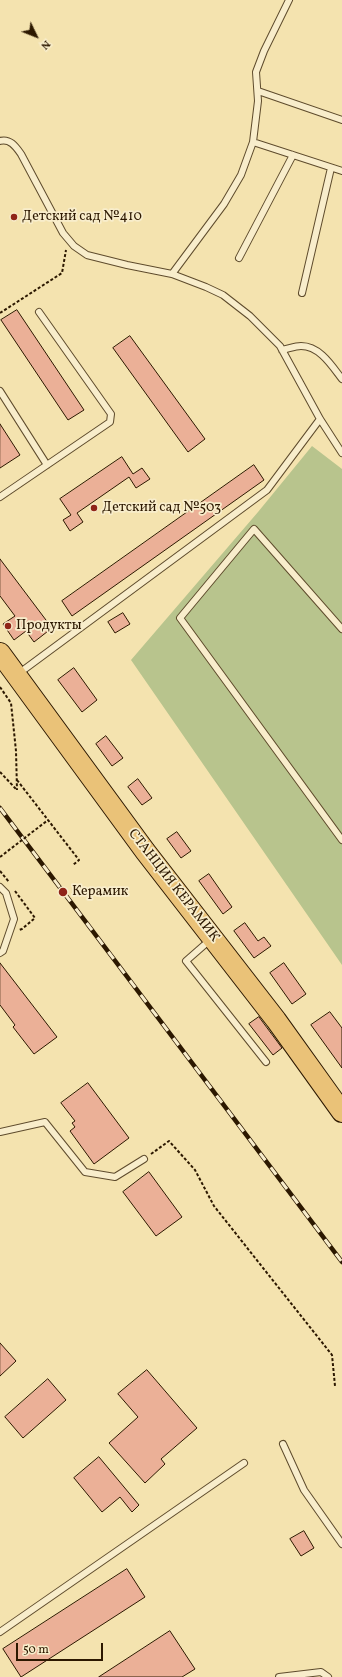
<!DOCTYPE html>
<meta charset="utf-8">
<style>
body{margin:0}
#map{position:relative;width:342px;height:1677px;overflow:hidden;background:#f4e3af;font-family:Vollkorn,serif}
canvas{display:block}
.north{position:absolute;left:16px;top:16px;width:40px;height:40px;-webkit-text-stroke:3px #f8edcb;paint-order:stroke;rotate:133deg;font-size:11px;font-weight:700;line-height:16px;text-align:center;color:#2c1800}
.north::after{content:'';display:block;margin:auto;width:14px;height:18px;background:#2c1800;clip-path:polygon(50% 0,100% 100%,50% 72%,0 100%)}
.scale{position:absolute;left:16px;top:1643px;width:87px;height:18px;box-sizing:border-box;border:2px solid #2c1800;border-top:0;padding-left:5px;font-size:12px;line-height:14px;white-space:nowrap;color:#2c1800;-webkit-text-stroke:3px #f8edcb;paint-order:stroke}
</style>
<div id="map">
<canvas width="342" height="1677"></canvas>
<div class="north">N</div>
<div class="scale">50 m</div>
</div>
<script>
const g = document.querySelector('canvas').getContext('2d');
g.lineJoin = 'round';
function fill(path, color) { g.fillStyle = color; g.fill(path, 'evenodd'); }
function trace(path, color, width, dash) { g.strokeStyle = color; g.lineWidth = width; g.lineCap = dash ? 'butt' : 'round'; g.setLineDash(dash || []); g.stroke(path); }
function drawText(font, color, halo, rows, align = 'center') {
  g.font = font + ' Vollkorn,serif'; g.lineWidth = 3.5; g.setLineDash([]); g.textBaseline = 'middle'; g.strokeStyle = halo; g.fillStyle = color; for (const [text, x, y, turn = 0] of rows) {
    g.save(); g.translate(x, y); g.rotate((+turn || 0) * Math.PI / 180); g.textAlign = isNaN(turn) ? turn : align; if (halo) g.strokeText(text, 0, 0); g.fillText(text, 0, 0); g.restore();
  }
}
const green = new Path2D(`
 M 312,446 L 342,469 L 342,965 L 131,660 L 258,512 Z`);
const building = new Path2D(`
 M 17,310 L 84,410 L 68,420 L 1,320 Z
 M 130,336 L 205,439 L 188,452 L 113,348 Z
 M 0,424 L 20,455 L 0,468 Z
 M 122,457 L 133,474 L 142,468 L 150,479 L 136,488 L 129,477 L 77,513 L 83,522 L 70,531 L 63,520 L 71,515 L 60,499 Z
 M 254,465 L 264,480 L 72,616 L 62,601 Z
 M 0,559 L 52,628 L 34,642 L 26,631 L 14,640 L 3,624 L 15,616 L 0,596 Z
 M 123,613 L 130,624 L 115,633 L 108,622 Z
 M 74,668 L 97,700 L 82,712 L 58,680 Z
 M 106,736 L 123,758 L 112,766 L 96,744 Z
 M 138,779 L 152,798 L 142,805 L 128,787 Z
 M 177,832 L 191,851 L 181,858 L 167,839 Z
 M 209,874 L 232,907 L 223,914 L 199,881 Z
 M 245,923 L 258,941 L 264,937 L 271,946 L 254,958 L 234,931 Z
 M 0,963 L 57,1037 L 34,1054 L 13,1027 L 15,1025 L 0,1005 Z
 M 284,963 L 306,994 L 292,1004 L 270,973 Z
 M 330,1012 L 342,1028 L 342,1068 L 311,1025 Z
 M 259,1017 L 282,1048 L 273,1055 L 249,1024 Z
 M 88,1083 L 129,1138 L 94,1164 L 70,1131 L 75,1127 L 72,1123 L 75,1121 L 61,1103 Z
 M 149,1172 L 182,1217 L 156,1236 L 123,1192 Z
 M 0,1343 L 16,1361 L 0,1376 Z
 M 147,1370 L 197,1428 L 161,1459 L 165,1464 L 145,1483 L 109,1443 L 138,1417 L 118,1394 Z
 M 48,1379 L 66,1400 L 23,1438 L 5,1417 Z
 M 99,1457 L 139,1505 L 132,1512 L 120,1497 L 102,1512 L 74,1478 Z
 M 304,1531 L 314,1548 L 301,1556 L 290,1539 Z
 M 127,1569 L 145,1597 L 21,1677 L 3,1649 Z
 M 170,1631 L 195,1669 L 182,1677 L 99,1677 Z`);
const path = new Path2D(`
 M 0,313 L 62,273 L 66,250
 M 0,687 L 11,703 L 16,751 L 17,790
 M 0,772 L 16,789
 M 17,780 L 79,860 L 73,865
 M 0,871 L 9,882
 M 15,891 L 35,918 L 22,929 L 19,930
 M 151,1154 L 169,1141 L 195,1170 L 214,1206 L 332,1355 L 335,1386`);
const service = new Path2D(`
 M 258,91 L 342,120
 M 0,141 C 10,138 16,147 21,154 L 63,233 L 74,246 L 87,255 L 127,265 L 172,274 L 206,287 L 223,295 L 250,316 L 280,346 L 320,419 L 342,453
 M 253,142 L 342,171
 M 239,258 L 293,155
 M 172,274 L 224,204 L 241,175 L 253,142 L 258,101 L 256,72 L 264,51 L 289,0
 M 302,293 L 331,168
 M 282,350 C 288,349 295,346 301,346 C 320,346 332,366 342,379
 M 0,391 L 47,465
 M 0,497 L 110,422 L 111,414 L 39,312
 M 342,629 L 254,529 L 180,618 L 342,840
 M 18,674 L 267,490 L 320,419
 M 0,887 L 6,893 L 14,919 L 3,951 L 0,953
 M 210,940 L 186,961 L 266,1062
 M 0,1132 L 45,1122 L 85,1172 L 115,1177 L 144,1159
 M 283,1444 L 304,1490 L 342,1544
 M 0,1632 L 244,1463
 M 279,1677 L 321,1672 L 328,1677`);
const primary = new Path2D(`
 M 0,653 L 145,851 L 276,1020 L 342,1112`);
const rail = new Path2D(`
 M 0,808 L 342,1262`);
const pathBridge = new Path2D(`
 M 0,857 L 48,820`);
const markers = [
 [14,217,4,"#8f2418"],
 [94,508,4,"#8f2418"],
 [8,626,4,"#8f2418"],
 [63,892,5,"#8f2418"]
];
const poiNames = [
 ["Детский сад №410",22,217],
 ["Детский сад №503",102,508],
 ["Продукты",16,626],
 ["Керамик",72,892]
];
const streetNames = [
 ["СТАНЦИЯ КЕРАМИК",173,886,52]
];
fill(green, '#b8c48d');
fill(building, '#ebb097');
trace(building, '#2c1800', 1);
trace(service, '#5e4b2c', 8);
trace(primary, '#2c1800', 22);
trace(path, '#2c1800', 2, [3, 2]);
trace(service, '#f8edcb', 6);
trace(primary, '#eac278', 20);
trace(rail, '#2c1800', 4.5);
trace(rail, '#f8edcb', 3, [9]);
trace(pathBridge, '#2c1800', 2, [3, 2]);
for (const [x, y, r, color] of markers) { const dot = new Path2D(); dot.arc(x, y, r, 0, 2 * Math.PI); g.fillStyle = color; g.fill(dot); trace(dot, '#f8edcb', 1.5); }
drawText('14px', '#2c1800', '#f8edcb', poiNames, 'left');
drawText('14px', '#2c1800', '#f8edcb', streetNames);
</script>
